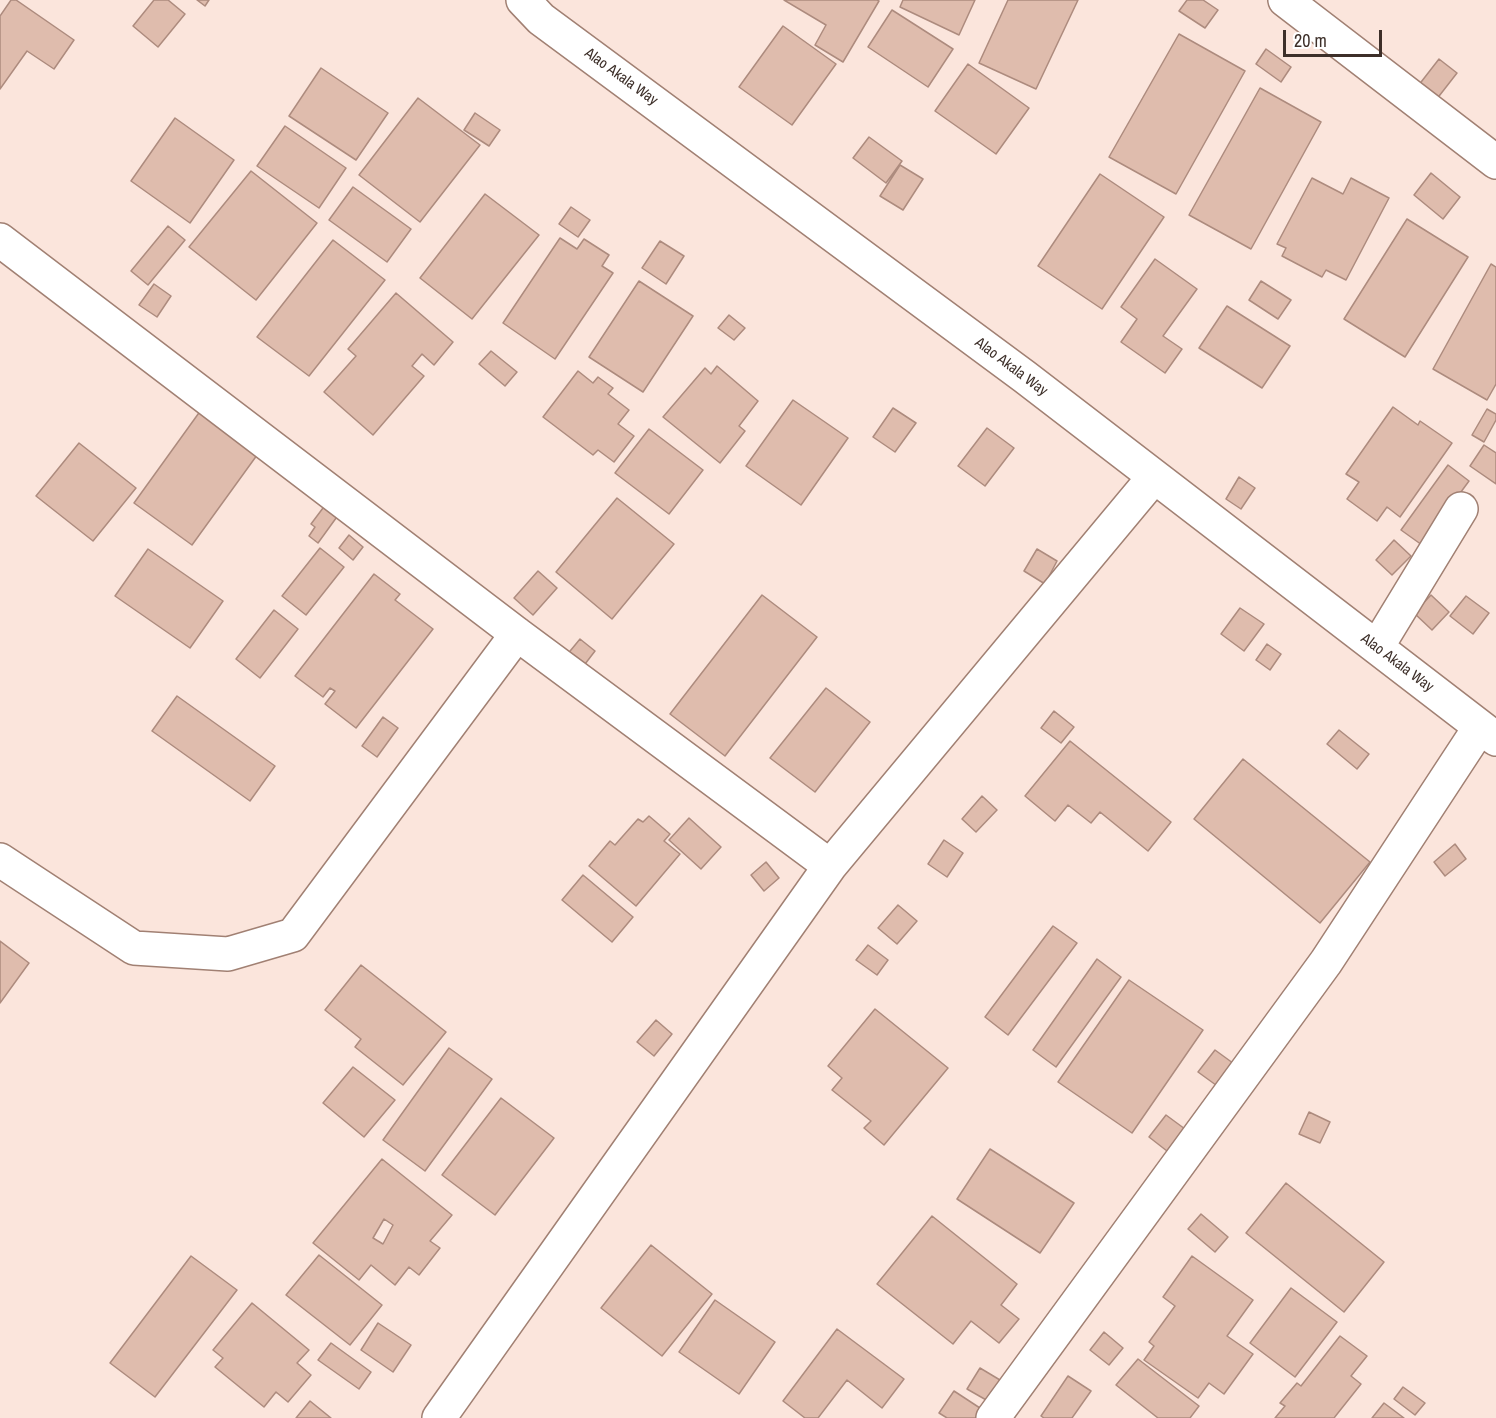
<!DOCTYPE html>
<style>
body{margin:0}
#map{position:relative;width:1496px;height:1418px;overflow:hidden;background:#fbe5dc;font-family:"Archivo Narrow",sans-serif}
canvas{display:block}
.scale{position:absolute;left:1283px;top:30px;width:99px;height:27px;box-sizing:border-box;border:3px solid #3d2f29;border-top:0;padding-left:8px;font-size:18px;line-height:21px;white-space:nowrap;color:#3d2f29;-webkit-text-stroke:4px #fff;paint-order:stroke}
</style>
<div id="map">
<canvas width="1496" height="1418"></canvas>
<div class="scale">20 m</div>
</div>
<script>
const g = document.querySelector('canvas').getContext('2d');
g.lineJoin = 'round';
function fill(path, color) { g.fillStyle = color; g.fill(path, 'evenodd'); }
function trace(path, color, width, dash) { g.strokeStyle = color; g.lineWidth = width; g.lineCap = dash ? 'butt' : 'round'; g.setLineDash(dash || []); g.stroke(path); }
function drawText(font, color, halo, rows, align = 'center') {
  g.font = font + ' "Archivo Narrow",sans-serif'; g.lineWidth = 4.5; g.setLineDash([]); g.textBaseline = 'middle'; g.strokeStyle = halo; g.fillStyle = color; for (const [text, x, y, turn = 0] of rows) {
    g.save(); g.translate(x, y); g.rotate((+turn || 0) * Math.PI / 180); g.textAlign = isNaN(turn) ? turn : align; if (halo) g.strokeText(text, 0, 0); g.fillText(text, 0, 0); g.restore();
  }
}
const building = new Path2D(`
 M 11,0 L 16,0 L 74,40 L 54,69 L 27,51 L 0,89 L 0,16 Z
 M 154,0 L 168,0 L 185,14 L 158,47 L 133,26 Z
 M 197,0 L 209,0 L 205,6 Z
 M 784,0 L 877,0 L 879,1 L 843,62 L 815,45 L 826,25 Z
 M 903,0 L 975,0 L 959,35 L 900,7 Z
 M 1008,0 L 1078,0 L 1036,89 L 979,63 Z
 M 1187,0 L 1203,0 L 1218,10 L 1205,28 L 1179,11 Z
 M 892,10 L 953,49 L 928,87 L 868,47 Z
 M 783,26 L 836,64 L 792,125 L 739,87 Z
 M 1179,34 L 1245,71 L 1176,194 L 1109,157 Z
 M 1266,49 L 1291,67 L 1281,82 L 1256,64 Z
 M 1439,59 L 1457,73 L 1436,100 L 1418,86 Z
 M 968,64 L 1029,108 L 996,154 L 935,111 Z
 M 321,68 L 388,113 L 356,160 L 289,116 Z
 M 1260,88 L 1321,122 L 1251,249 L 1189,215 Z
 M 418,98 L 480,145 L 420,222 L 359,175 Z
 M 475,113 L 500,130 L 489,146 L 464,130 Z
 M 175,118 L 234,160 L 190,223 L 131,181 Z
 M 285,126 L 346,168 L 319,208 L 257,166 Z
 M 869,137 L 902,161 L 886,183 L 853,158 Z
 M 900,165 L 923,179 L 903,210 L 880,196 Z
 M 251,171 L 317,223 L 256,300 L 189,247 Z
 M 1431,173 L 1460,197 L 1443,219 L 1414,195 Z
 M 1100,174 L 1164,217 L 1102,309 L 1038,266 Z
 M 1312,178 L 1343,194 L 1351,178 L 1389,198 L 1346,280 L 1326,270 L 1322,277 L 1282,256 L 1286,248 L 1277,244 Z
 M 353,187 L 411,229 L 387,262 L 329,220 Z
 M 485,194 L 539,235 L 472,319 L 420,278 Z
 M 571,207 L 590,220 L 578,237 L 559,224 Z
 M 1407,219 L 1468,257 L 1405,357 L 1344,319 Z
 M 168,226 L 185,240 L 148,285 L 131,271 Z
 M 560,238 L 577,249 L 584,239 L 609,255 L 602,266 L 613,273 L 555,359 L 503,323 Z
 M 333,240 L 385,280 L 309,376 L 257,337 Z
 M 660,241 L 684,256 L 666,284 L 642,268 Z
 M 1155,259 L 1197,289 L 1163,336 L 1182,349 L 1165,373 L 1121,342 L 1137,319 L 1121,307 Z
 M 1491,264 L 1496,267 L 1496,384 L 1487,400 L 1433,369 Z
 M 639,281 L 693,316 L 643,392 L 589,357 Z
 M 1261,281 L 1291,300 L 1278,319 L 1249,300 Z
 M 154,284 L 171,296 L 157,317 L 139,305 Z
 M 396,293 L 453,342 L 434,365 L 422,354 L 412,366 L 424,376 L 373,435 L 324,392 L 356,356 L 348,349 Z
 M 1227,306 L 1290,346 L 1262,388 L 1199,348 Z
 M 729,315 L 745,328 L 734,340 L 718,328 Z
 M 491,351 L 517,372 L 505,386 L 479,364 Z
 M 717,366 L 758,401 L 739,426 L 745,431 L 720,463 L 663,417 L 705,368 L 711,374 Z
 M 578,371 L 593,383 L 598,377 L 613,388 L 608,394 L 629,410 L 618,424 L 634,436 L 614,462 L 598,450 L 593,455 L 543,417 Z
 M 793,400 L 848,438 L 801,505 L 746,466 Z
 M 1393,407 L 1418,425 L 1420,421 L 1452,443 L 1400,517 L 1387,507 L 1377,521 L 1347,499 L 1359,482 L 1346,474 Z
 M 893,408 L 916,423 L 895,452 L 873,437 Z
 M 1487,409 L 1496,414 L 1496,420 L 1484,442 L 1472,435 Z
 M 201,410 L 260,451 L 192,545 L 134,503 Z
 M 987,428 L 1014,448 L 985,486 L 958,466 Z
 M 649,429 L 703,470 L 669,514 L 615,473 Z
 M 79,443 L 136,488 L 93,541 L 36,496 Z
 M 1484,445 L 1496,453 L 1496,484 L 1470,466 Z
 M 1448,465 L 1469,481 L 1422,545 L 1401,530 Z
 M 1239,477 L 1255,488 L 1241,509 L 1226,499 Z
 M 617,498 L 674,544 L 612,619 L 556,572 Z
 M 326,504 L 339,514 L 318,543 L 309,536 L 315,527 L 311,524 Z
 M 349,535 L 363,547 L 353,560 L 339,548 Z
 M 1394,540 L 1411,556 L 1392,575 L 1376,560 Z
 M 320,548 L 344,567 L 306,615 L 282,596 Z
 M 148,549 L 223,601 L 190,648 L 115,596 Z
 M 1037,549 L 1057,561 L 1045,584 L 1024,571 Z
 M 538,571 L 557,588 L 533,615 L 514,598 Z
 M 374,574 L 400,594 L 395,600 L 433,629 L 356,728 L 325,704 L 335,691 L 330,688 L 323,697 L 295,676 Z
 M 762,595 L 817,637 L 725,756 L 670,714 Z
 M 1431,595 L 1449,612 L 1432,630 L 1414,613 Z
 M 1466,596 L 1489,613 L 1473,634 L 1450,616 Z
 M 1240,608 L 1264,624 L 1244,651 L 1221,634 Z
 M 274,610 L 298,629 L 260,678 L 236,659 Z
 M 580,639 L 595,651 L 582,668 L 566,656 Z
 M 1267,644 L 1281,654 L 1270,670 L 1256,660 Z
 M 826,688 L 870,722 L 815,792 L 770,758 Z
 M 177,696 L 275,766 L 250,801 L 152,731 Z
 M 1054,711 L 1074,727 L 1061,743 L 1041,728 Z
 M 383,717 L 398,728 L 377,757 L 362,746 Z
 M 1339,730 L 1369,754 L 1357,769 L 1327,744 Z
 M 1070,741 L 1171,822 L 1148,851 L 1100,812 L 1091,823 L 1068,805 L 1055,821 L 1025,796 Z
 M 1243,759 L 1370,862 L 1320,923 L 1194,819 Z
 M 982,796 L 997,810 L 976,832 L 962,819 Z
 M 649,816 L 670,834 L 664,841 L 680,854 L 636,906 L 589,866 L 610,841 L 615,845 L 638,819 L 643,822 Z
 M 689,818 L 721,847 L 701,869 L 669,840 Z
 M 944,840 L 963,853 L 947,877 L 928,864 Z
 M 1455,844 L 1466,859 L 1445,876 L 1434,862 Z
 M 766,862 L 779,878 L 764,891 L 751,875 Z
 M 583,875 L 633,917 L 612,942 L 562,900 Z
 M 898,905 L 917,921 L 897,944 L 878,928 Z
 M 1053,926 L 1077,943 L 1008,1035 L 985,1017 Z
 M 0,941 L 29,963 L 0,1003 Z
 M 868,945 L 888,960 L 877,975 L 856,960 Z
 M 1097,959 L 1121,977 L 1056,1067 L 1033,1050 Z
 M 361,965 L 446,1032 L 403,1085 L 355,1047 L 361,1039 L 325,1010 Z
 M 1129,980 L 1203,1030 L 1132,1133 L 1058,1082 Z
 M 875,1009 L 948,1068 L 884,1145 L 864,1128 L 871,1121 L 832,1090 L 842,1078 L 828,1066 Z
 M 656,1020 L 672,1034 L 654,1056 L 637,1042 Z
 M 449,1048 L 492,1079 L 425,1171 L 383,1140 Z
 M 1215,1050 L 1237,1066 L 1220,1088 L 1198,1072 Z
 M 353,1067 L 395,1100 L 364,1137 L 323,1103 Z
 M 501,1098 L 554,1138 L 495,1215 L 442,1175 Z
 M 1309,1112 L 1330,1122 L 1320,1143 L 1299,1134 Z
 M 1166,1115 L 1185,1129 L 1167,1151 L 1149,1137 Z
 M 990,1149 L 1074,1203 L 1040,1253 L 957,1199 Z
 M 382,1159 L 452,1215 L 430,1241 L 440,1248 L 419,1275 L 409,1267 L 395,1285 L 371,1265 L 359,1280 L 313,1243 ZM 384,1219 L 393,1225 L 383,1244 L 373,1238 Z
 M 1286,1183 L 1384,1262 L 1344,1312 L 1246,1233 Z
 M 1201,1214 L 1228,1237 L 1215,1252 L 1188,1229 Z
 M 932,1216 L 1017,1284 L 1001,1305 L 1019,1319 L 999,1343 L 971,1321 L 953,1344 L 877,1284 Z
 M 651,1245 L 712,1294 L 662,1356 L 601,1308 Z
 M 319,1255 L 382,1305 L 350,1345 L 286,1295 Z
 M 191,1256 L 237,1290 L 155,1397 L 110,1363 Z
 M 1192,1256 L 1253,1300 L 1227,1336 L 1253,1354 L 1224,1394 L 1209,1383 L 1198,1398 L 1144,1360 L 1154,1346 L 1149,1342 L 1175,1306 L 1163,1297 Z
 M 1291,1288 L 1337,1322 L 1295,1377 L 1250,1343 Z
 M 715,1300 L 775,1342 L 739,1394 L 679,1352 Z
 M 252,1303 L 309,1350 L 297,1363 L 311,1375 L 288,1402 L 276,1392 L 264,1407 L 215,1367 L 223,1358 L 213,1350 Z
 M 378,1323 L 411,1345 L 393,1372 L 361,1350 Z
 M 837,1329 L 904,1379 L 882,1408 L 847,1380 L 818,1418 L 805,1418 L 783,1401 Z
 M 1104,1332 L 1123,1348 L 1109,1365 L 1090,1350 Z
 M 1340,1336 L 1367,1356 L 1351,1376 L 1361,1384 L 1334,1418 L 1275,1418 L 1285,1406 L 1280,1403 L 1297,1383 L 1301,1386 Z
 M 331,1343 L 371,1372 L 359,1389 L 318,1360 Z
 M 1138,1359 L 1199,1406 L 1190,1418 L 1158,1418 L 1116,1385 Z
 M 980,1368 L 1000,1380 L 988,1401 L 967,1389 Z
 M 1068,1376 L 1091,1391 L 1072,1418 L 1044,1418 L 1041,1416 Z
 M 1403,1387 L 1425,1403 L 1415,1415 L 1394,1399 Z
 M 954,1391 L 983,1410 L 977,1418 L 947,1418 L 939,1413 Z
 M 310,1401 L 331,1418 L 296,1418 Z
 M 1384,1403 L 1404,1418 L 1372,1418 Z`);
const minor = new Path2D(`
 M 523,0 L 541,19 L 1025,377 L 1496,739
 M 1285,0 L 1496,162
 M 0,240 L 517,634 L 830,866
 M 1377,647 L 1461,509
 M 0,860 L 134,948 L 228,954 L 293,935 L 517,634
 M 439,1418 L 830,866 L 1154,477
 M 993,1418 L 1326,962 L 1480,727`);
const streetNames = [
 ["Alao Akala Way",621,77,36],
 ["Alao Akala Way",1011,367,37],
 ["Alao Akala Way",1397,663,37]
];
fill(building, '#dfbcad');
trace(building, '#ad8b7e', 1.5);
trace(minor, '#a18073', 36);
trace(minor, '#fff', 33);
drawText('15px', '#3d2f29', '#fff', streetNames);
</script>
